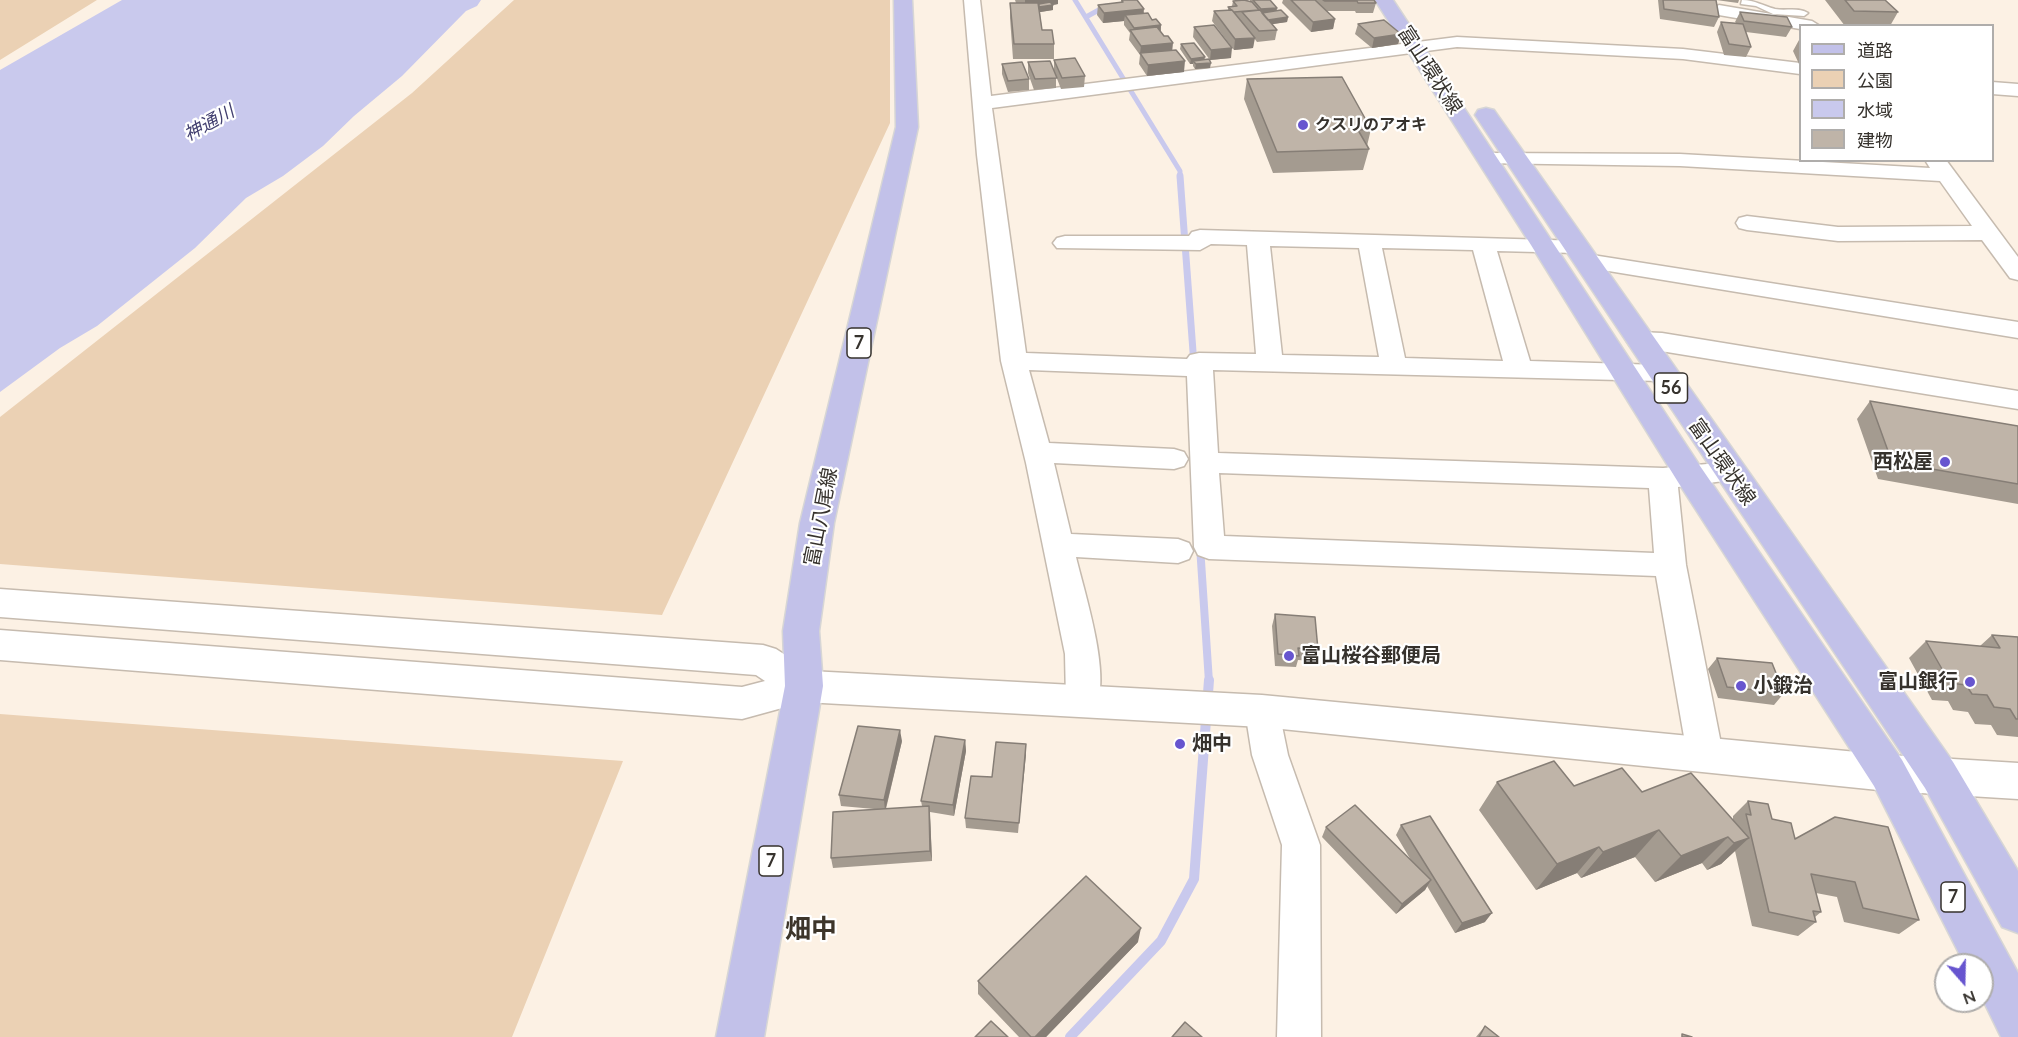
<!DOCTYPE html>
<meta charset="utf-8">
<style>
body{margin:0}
#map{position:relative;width:2018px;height:1037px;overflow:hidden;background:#fcf1e4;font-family:Lato,"Noto Sans JP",sans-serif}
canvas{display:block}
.legend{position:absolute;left:1799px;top:24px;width:195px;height:138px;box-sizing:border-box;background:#fff;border:2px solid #afadab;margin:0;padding:8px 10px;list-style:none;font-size:18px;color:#36322d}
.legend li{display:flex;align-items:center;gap:12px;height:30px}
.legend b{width:30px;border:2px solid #afadab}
.north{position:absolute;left:1934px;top:953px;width:60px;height:60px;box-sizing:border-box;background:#fff;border:2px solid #afadab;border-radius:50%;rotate:160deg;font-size:16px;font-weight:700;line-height:24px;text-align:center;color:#36322d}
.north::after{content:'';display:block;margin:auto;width:21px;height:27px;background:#6755cf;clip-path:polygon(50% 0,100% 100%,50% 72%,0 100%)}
</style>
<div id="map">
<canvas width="2018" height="1037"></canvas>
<ul class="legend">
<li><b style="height:8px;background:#c2c1e9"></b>道路</li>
<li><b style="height:16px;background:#ebd1b4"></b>公園</li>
<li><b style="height:16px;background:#c9c9ed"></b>水域</li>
<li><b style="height:16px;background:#bfb4a8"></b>建物</li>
</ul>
<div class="north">N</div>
</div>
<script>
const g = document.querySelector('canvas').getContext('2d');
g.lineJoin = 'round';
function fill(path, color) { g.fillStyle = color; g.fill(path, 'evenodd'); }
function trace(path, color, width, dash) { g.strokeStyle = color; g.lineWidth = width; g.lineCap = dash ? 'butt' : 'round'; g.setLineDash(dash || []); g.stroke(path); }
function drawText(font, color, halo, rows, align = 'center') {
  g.font = font + ' Lato,"Noto Sans JP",sans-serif'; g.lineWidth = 4.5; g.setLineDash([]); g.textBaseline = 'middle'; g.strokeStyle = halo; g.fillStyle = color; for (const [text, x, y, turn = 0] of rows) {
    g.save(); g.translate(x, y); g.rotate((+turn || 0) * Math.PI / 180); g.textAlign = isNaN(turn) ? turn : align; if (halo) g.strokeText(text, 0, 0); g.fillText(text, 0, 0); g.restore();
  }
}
const green = new Path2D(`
 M 0,0 L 97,0 L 0,60 Z
 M 514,0 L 890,0 L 890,123 L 662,615 L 0,564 L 0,417 L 412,93 Z
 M 0,714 L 623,761 L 512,1037 L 0,1037 Z`);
const water = new Path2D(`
 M 122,0 L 481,0 L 477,6 L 466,11 L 402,76 L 354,116 L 323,146 L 283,176 L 246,198 L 195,248 L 97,326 L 60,348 L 0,392 L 0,70 Z`);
const streamFar3 = new Path2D(`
 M 1075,0 L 1180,171 L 1180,177
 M 1086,17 L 1106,6`);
const streamFar2 = new Path2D(`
 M 1180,176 L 1194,365`);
const streamFar1 = new Path2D(`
 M 1200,546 L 1209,682`);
const stream = new Path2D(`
 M 1070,1037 L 1161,941 L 1194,879 L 1209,680`);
const service = new Path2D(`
 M 1742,0 C 1755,0 1763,6 1775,9 C 1786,11 1799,7 1808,13 L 1804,16 L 1773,14 L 1756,6 L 1741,4 Z`);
const minor = new Path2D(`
 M 964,0 L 980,0 L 991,96 L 1457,37 L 1683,49 L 1800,63 L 1800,74 L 1683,59 L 1457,47 L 992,108 L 1026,353 L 1187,359 L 1190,355 L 1199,353 L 1256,354 L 1247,245 L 1211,244 L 1200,250 L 1057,248 L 1053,243 L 1057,238 L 1065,236 L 1189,236 L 1192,232 L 1200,230 L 1584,241 L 1588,246 L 1584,251 L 1576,253 L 1497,251 L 1530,361 L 1660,365 L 1669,367 L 1673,373 L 1669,379 L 1660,381 L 1213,370 L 1218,453 L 1663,468 L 1729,462 L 1739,465 L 1743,472 L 1739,479 L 1678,487 L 1686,565 L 1723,754 L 1718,765 L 1705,770 L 1692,765 L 1687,754 L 1656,576 L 1209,559 L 1198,555 L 1194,547 L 1187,376 L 1029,370 L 1049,443 L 1174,449 L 1184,452 L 1188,459 L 1184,466 L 1174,469 L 1054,463 L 1071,534 L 1178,539 L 1189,543 L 1193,551 L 1189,559 L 1178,563 L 1076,557 C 1085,595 1112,677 1095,710 L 1083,715 L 1071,710 L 1066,700 L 1065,654 L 1026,463 L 1001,361 L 977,155 ZM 1270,246 L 1359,248 L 1379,357 L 1282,355 ZM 1382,248 L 1473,250 L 1503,361 L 1405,358 ZM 1219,473 L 1649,488 L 1654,553 L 1224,536 Z
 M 1719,5 L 1812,21 L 1820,26 L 1800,26 L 1800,29 L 1713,14 L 1710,10 Z
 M 1992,82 L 2018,84 L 2018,96 L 1992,94 Z
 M 1488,153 L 1680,154 L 1930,168 L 1925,160 L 1946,160 L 2018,257 L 2018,280 L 2010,278 L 1982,240 L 1838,241 L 1747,230 L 1739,228 L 1736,223 L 1739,218 L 1747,216 L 1838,227 L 1972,226 L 1940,181 L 1680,166 L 1481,163 L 1478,159 L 1481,155 Z
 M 1586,254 L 2018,322 L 2018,338 L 1578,266 L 1574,261 L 1578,256 Z
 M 1639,332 L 1662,333 L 2018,391 L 2018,409 L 1630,346 L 1626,340 L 1630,334 Z
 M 1262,696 L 1274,701 L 1279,711 L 1288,755 L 1320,845 L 1321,1037 L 1277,1037 L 1282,845 L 1252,755 L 1245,711 L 1250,701 Z`);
const tertiary = new Path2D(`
 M 0,589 L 763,645 L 776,649 L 810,671 L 1262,695 L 1888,755 L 2018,763 L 2018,799 L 1888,791 L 1262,727 L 804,702 L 742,719 L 0,660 L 0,630 L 742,687 L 765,681 L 756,675 L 0,617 Z`);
const primary = new Path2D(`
 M 894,0 L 912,0 L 918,127 L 834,523 L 819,631 L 823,686 L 764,1037 L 716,1037 L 785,686 L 783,631 L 800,523 L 896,127 Z
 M 1375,0 L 1393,0 L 1700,466 L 1902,760 L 2018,973 L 2018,1037 L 2001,1037 L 1982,998 L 1982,965 L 1965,965 L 1874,786 L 1678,482 L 1531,245 Z
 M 1486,108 L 1494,110 L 1953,762 L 2018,871 L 2018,933 L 2002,927 L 1925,788 L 1475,115 L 1478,110 Z`);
const wall = new Path2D(`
 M 1015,0 L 1058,0 L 1058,4 L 1053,5 L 1053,10 L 1040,12 L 1042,30 L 1054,44 L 1054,59 L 1013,59 L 1010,18 L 1010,3 L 1016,3 Z
 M 1121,0 L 1137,0 L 1144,13 L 1161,25 L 1161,32 L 1172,50 L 1184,72 L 1147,76 L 1139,64 L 1140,55 L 1129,40 L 1130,33 L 1124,25 L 1124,21 L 1103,23 L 1097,15 L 1098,5 L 1121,3 Z
 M 1250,0 L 1270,0 L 1277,8 L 1276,11 L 1288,17 L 1287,22 L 1272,24 L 1277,30 L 1275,40 L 1257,42 L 1254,38 L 1253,48 L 1234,50 L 1212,21 L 1214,11 L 1228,10 L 1228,7 L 1232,6 L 1233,1 L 1250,2 Z
 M 1283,0 L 1374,0 L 1376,3 L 1373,13 L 1356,13 L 1355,11 L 1327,11 L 1335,19 L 1333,29 L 1311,32 L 1282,3 Z
 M 1658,0 L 1739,0 L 1738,3 L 1716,0 L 1719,17 L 1714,27 L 1660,19 Z
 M 1825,0 L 1885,0 L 1898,12 L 1890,26 L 1845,26 Z
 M 1740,12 L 1792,27 L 1786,37 L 1746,32 L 1751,47 L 1746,57 L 1724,55 L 1717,32 L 1721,22 L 1736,23 L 1735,22 Z
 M 1358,24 L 1401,34 L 1398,44 L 1372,48 L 1355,34 Z
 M 1194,27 L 1231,58 L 1210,60 L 1193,37 Z
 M 1799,40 L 1800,41 L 1800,64 L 1799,64 L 1793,51 Z
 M 1181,44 L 1204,60 L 1210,68 L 1195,69 L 1193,66 L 1193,64 L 1190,64 L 1180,49 Z
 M 1054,60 L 1085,76 L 1084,87 L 1061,89 L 1056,76 L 1056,88 L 1034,90 L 1028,73 L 1028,62 L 1054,71 Z
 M 1002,64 L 1029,79 L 1029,90 L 1008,92 L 1002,74 Z
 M 1247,79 L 1371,129 L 1367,146 L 1369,149 L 1363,170 L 1273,173 L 1244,99 Z
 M 1870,401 L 2018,426 L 2018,504 L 1878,479 L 1857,419 Z
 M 1275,614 L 1318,650 L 1314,661 L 1298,660 L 1296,667 L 1275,666 L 1272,626 Z
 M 1992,635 L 2018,637 L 2018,737 L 1997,735 L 1991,725 L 1975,724 L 1968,712 L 1953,710 L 1948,701 L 1932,700 L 1909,658 L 1926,641 L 1980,646 Z
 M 1717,658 L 1784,693 L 1774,705 L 1718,698 L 1708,669 Z
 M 965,740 L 966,751 L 954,816 L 930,812 L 932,861 L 833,868 L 831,858 L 874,809 L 841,806 L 839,795 L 902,741 L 886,809 L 922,806 L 921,801 Z
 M 1026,744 L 1018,833 L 966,828 L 965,818 L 992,777 Z
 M 1497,782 L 1574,786 L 1642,792 L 1733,821 L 1733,816 L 1748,801 L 1772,819 L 1795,839 L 1919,920 L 1899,934 L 1844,922 L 1837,897 L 1816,893 L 1821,912 L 1815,917 L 1816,922 L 1798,936 L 1752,926 L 1735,851 L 1721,864 L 1707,870 L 1702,863 L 1655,882 L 1635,857 L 1581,878 L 1577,873 L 1536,890 L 1479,810 Z
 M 1401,825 L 1485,922 L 1455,933 L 1427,886 L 1425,890 L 1396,914 L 1322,837 L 1326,827 L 1412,862 L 1396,835 Z
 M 1138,942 L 1046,1037 L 1019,1037 L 978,994 L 978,981 Z
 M 1485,1026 L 1499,1037 L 1476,1037 Z`);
const shadedWall = new Path2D(`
 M 1025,0 L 1058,0 L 1058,4 L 1041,7 L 1053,5 L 1053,10 L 1022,15 L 1025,10 Z
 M 1277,8 L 1276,13 L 1261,15 L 1261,9 Z
 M 1144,9 L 1143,19 L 1125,15 L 1124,21 L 1103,23 L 1104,13 Z
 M 1288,17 L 1287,22 L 1267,25 L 1268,20 Z
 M 1335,19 L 1333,29 L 1311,32 L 1313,22 Z
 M 1161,25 L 1160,35 L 1134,35 L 1134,28 Z
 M 1401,34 L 1398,44 L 1372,48 L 1374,38 Z
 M 1255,38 L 1253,48 L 1234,50 L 1235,39 Z
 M 1173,43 L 1172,53 L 1140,54 L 1141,46 Z
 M 1232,48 L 1231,58 L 1210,60 L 1211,50 Z
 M 1205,57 L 1204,62 L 1193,61 L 1193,64 L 1190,64 L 1191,59 Z
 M 1185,61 L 1184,72 L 1147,76 L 1148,65 Z
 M 1211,63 L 1210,68 L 1195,69 L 1196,64 Z
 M 900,730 L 902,741 L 885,811 L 884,800 Z
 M 965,740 L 966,751 L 954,816 L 953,805 Z
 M 1026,744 L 1026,755 L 1018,833 L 1019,823 Z
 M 929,806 L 930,816 L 932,861 L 930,851 Z
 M 1659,830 L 1635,857 L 1581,878 L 1603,852 Z
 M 1728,837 L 1702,863 L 1655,882 L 1681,856 Z
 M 1749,838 L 1721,864 L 1707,870 L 1734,843 Z
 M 1599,847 L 1577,873 L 1536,890 L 1557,864 Z
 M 1431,880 L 1425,890 L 1396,914 L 1402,904 Z
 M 1492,913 L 1485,922 L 1455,933 L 1462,923 Z
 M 1141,928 L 1138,942 L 1046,1037 L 1035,1037 Z`);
const building = new Path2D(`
 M 1122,0 L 1137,0 L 1144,9 L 1104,13 L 1098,5 L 1123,2 Z
 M 1244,0 L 1252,2 L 1259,10 L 1234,12 L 1228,7 L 1237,6 L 1233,1 Z
 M 1253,0 L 1270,0 L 1277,8 L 1261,9 Z
 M 1291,0 L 1315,0 L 1335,19 L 1313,22 Z
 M 1323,0 L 1374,0 L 1376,3 L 1358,3 L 1357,1 L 1325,1 Z
 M 1663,0 L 1716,0 L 1719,17 L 1664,9 Z
 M 1845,0 L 1885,0 L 1898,12 L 1854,11 Z
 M 1050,2 L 1053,5 L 1039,7 L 1039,4 Z
 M 1010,3 L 1038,3 L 1042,30 L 1052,30 L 1054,44 L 1014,44 Z
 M 1232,10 L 1255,38 L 1235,39 L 1214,11 Z
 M 1260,10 L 1277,30 L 1259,31 L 1242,12 Z
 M 1281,10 L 1288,17 L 1268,20 L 1262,13 Z
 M 1740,12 L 1787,17 L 1792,27 L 1744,21 Z
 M 1148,13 L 1152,20 L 1156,19 L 1161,25 L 1134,28 L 1125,15 Z
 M 1384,20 L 1401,34 L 1374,38 L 1358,24 Z
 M 1721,22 L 1743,24 L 1751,47 L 1729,44 Z
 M 1214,25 L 1232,48 L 1211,50 L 1194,27 Z
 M 1157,27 L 1164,36 L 1168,36 L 1173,43 L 1141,46 L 1130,30 Z
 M 1194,43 L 1205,57 L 1191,59 L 1181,44 Z
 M 1176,50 L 1185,61 L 1148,65 L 1140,53 Z
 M 1075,58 L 1085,76 L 1062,78 L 1054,60 Z
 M 1209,59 L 1211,63 L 1196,64 L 1193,61 Z
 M 1050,61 L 1057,78 L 1035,79 L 1028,62 Z
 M 1022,62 L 1029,79 L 1008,81 L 1002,64 Z
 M 1342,77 L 1371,129 L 1358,130 L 1369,149 L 1277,152 L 1247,79 Z
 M 1870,401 L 2018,426 L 2018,484 L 1892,462 Z
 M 1275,614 L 1315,617 L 1318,650 L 1298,648 L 1299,656 L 1278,654 Z
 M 1992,635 L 2018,637 L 2018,719 L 2016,719 L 2010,709 L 1994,707 L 1987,695 L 1972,694 L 1966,685 L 1950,683 L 1926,641 L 2000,648 Z
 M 1717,658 L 1772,663 L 1784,693 L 1727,687 Z
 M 858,726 L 900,730 L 884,800 L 839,795 Z
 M 935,736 L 965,740 L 953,805 L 921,801 Z
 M 996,742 L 1026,744 L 1019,823 L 965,818 L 971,776 L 992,777 Z
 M 1554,761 L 1574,786 L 1622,768 L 1642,792 L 1691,773 L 1749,838 L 1734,843 L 1728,837 L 1681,856 L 1659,830 L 1603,852 L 1599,847 L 1557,864 L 1497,782 Z
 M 1748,801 L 1768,804 L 1772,819 L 1791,823 L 1795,839 L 1835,817 L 1888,827 L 1919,920 L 1863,908 L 1855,882 L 1811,874 L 1821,912 L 1813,911 L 1816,922 L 1769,912 L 1746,814 L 1751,815 Z
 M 1355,805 L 1431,880 L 1402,904 L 1326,827 Z
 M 929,806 L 930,851 L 831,858 L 833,812 Z
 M 1430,816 L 1492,913 L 1462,923 L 1401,825 Z
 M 1086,876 L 1141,928 L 1035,1037 L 1031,1037 L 978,981 Z
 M 991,1021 L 1008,1037 L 975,1037 Z
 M 1185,1022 L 1202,1037 L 1172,1037 Z
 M 1485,1026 L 1499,1037 L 1479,1037 Z
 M 1682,1034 L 1692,1037 L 1682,1037 Z`);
const markers = [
 [1303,125,6,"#6755cf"],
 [1945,462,6,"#6755cf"],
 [1289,656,6,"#6755cf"],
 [1970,682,6,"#6755cf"],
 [1741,686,6,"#6755cf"],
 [1180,744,6,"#6755cf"]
];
const farPoinames = [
 ["クスリのアオキ",1315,125]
];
const farWaternames = [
 ["神通川",209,123,-29]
];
const shields = [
 [859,343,24],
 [1671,388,33],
 [771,861,24],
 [1953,897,24]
];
const shieldNames = [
 ["7",859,343],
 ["56",1671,388],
 ["7",771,861],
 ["7",1953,897]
];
const streetNames = [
 ["富山環状線",1430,70,57],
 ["富山環状線",1722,462,55],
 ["富山八尾線",821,517,-79]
];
const poiNames = [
 ["西松屋",1933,462,"right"],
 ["富山桜谷郵便局",1301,656],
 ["富山銀行",1958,682,"right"],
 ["小鍛治",1753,686],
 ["畑中",1192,744]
];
const nearNeighbourhoodnames = [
 ["畑中",811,930]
];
fill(green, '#ebd1b4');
fill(water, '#c9c9ed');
trace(streamFar3, '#c9c9ed', 5);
trace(streamFar2, '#c9c9ed', 7);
trace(streamFar1, '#c9c9ed', 8);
trace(stream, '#c9c9ed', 10);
trace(service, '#c6bbaf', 3);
trace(minor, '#c6bbaf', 3);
trace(tertiary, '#c6bbaf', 3);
trace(primary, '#d7d6d5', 3);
fill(service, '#fff');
fill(minor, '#fff');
fill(tertiary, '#fff');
fill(primary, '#c2c1e9');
fill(wall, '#a49b90');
fill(shadedWall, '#867e76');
fill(building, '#bfb4a8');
trace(building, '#867e76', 1.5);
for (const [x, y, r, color] of markers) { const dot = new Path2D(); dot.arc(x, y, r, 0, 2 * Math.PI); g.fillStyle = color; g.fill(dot); trace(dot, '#fff', 2); }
drawText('bold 16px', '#36322d', '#fff', farPoinames, 'left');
drawText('italic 18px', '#434070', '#fff', farWaternames);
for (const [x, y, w] of shields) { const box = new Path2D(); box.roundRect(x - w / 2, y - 15, w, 30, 4.5); g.fillStyle = '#fff'; g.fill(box); trace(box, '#36322d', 1.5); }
drawText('bold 18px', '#36322d', null, shieldNames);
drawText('20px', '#36322d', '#fff', streetNames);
drawText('bold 20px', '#36322d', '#fff', poiNames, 'left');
drawText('bold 26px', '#3d352a', '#fff', nearNeighbourhoodnames);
</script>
